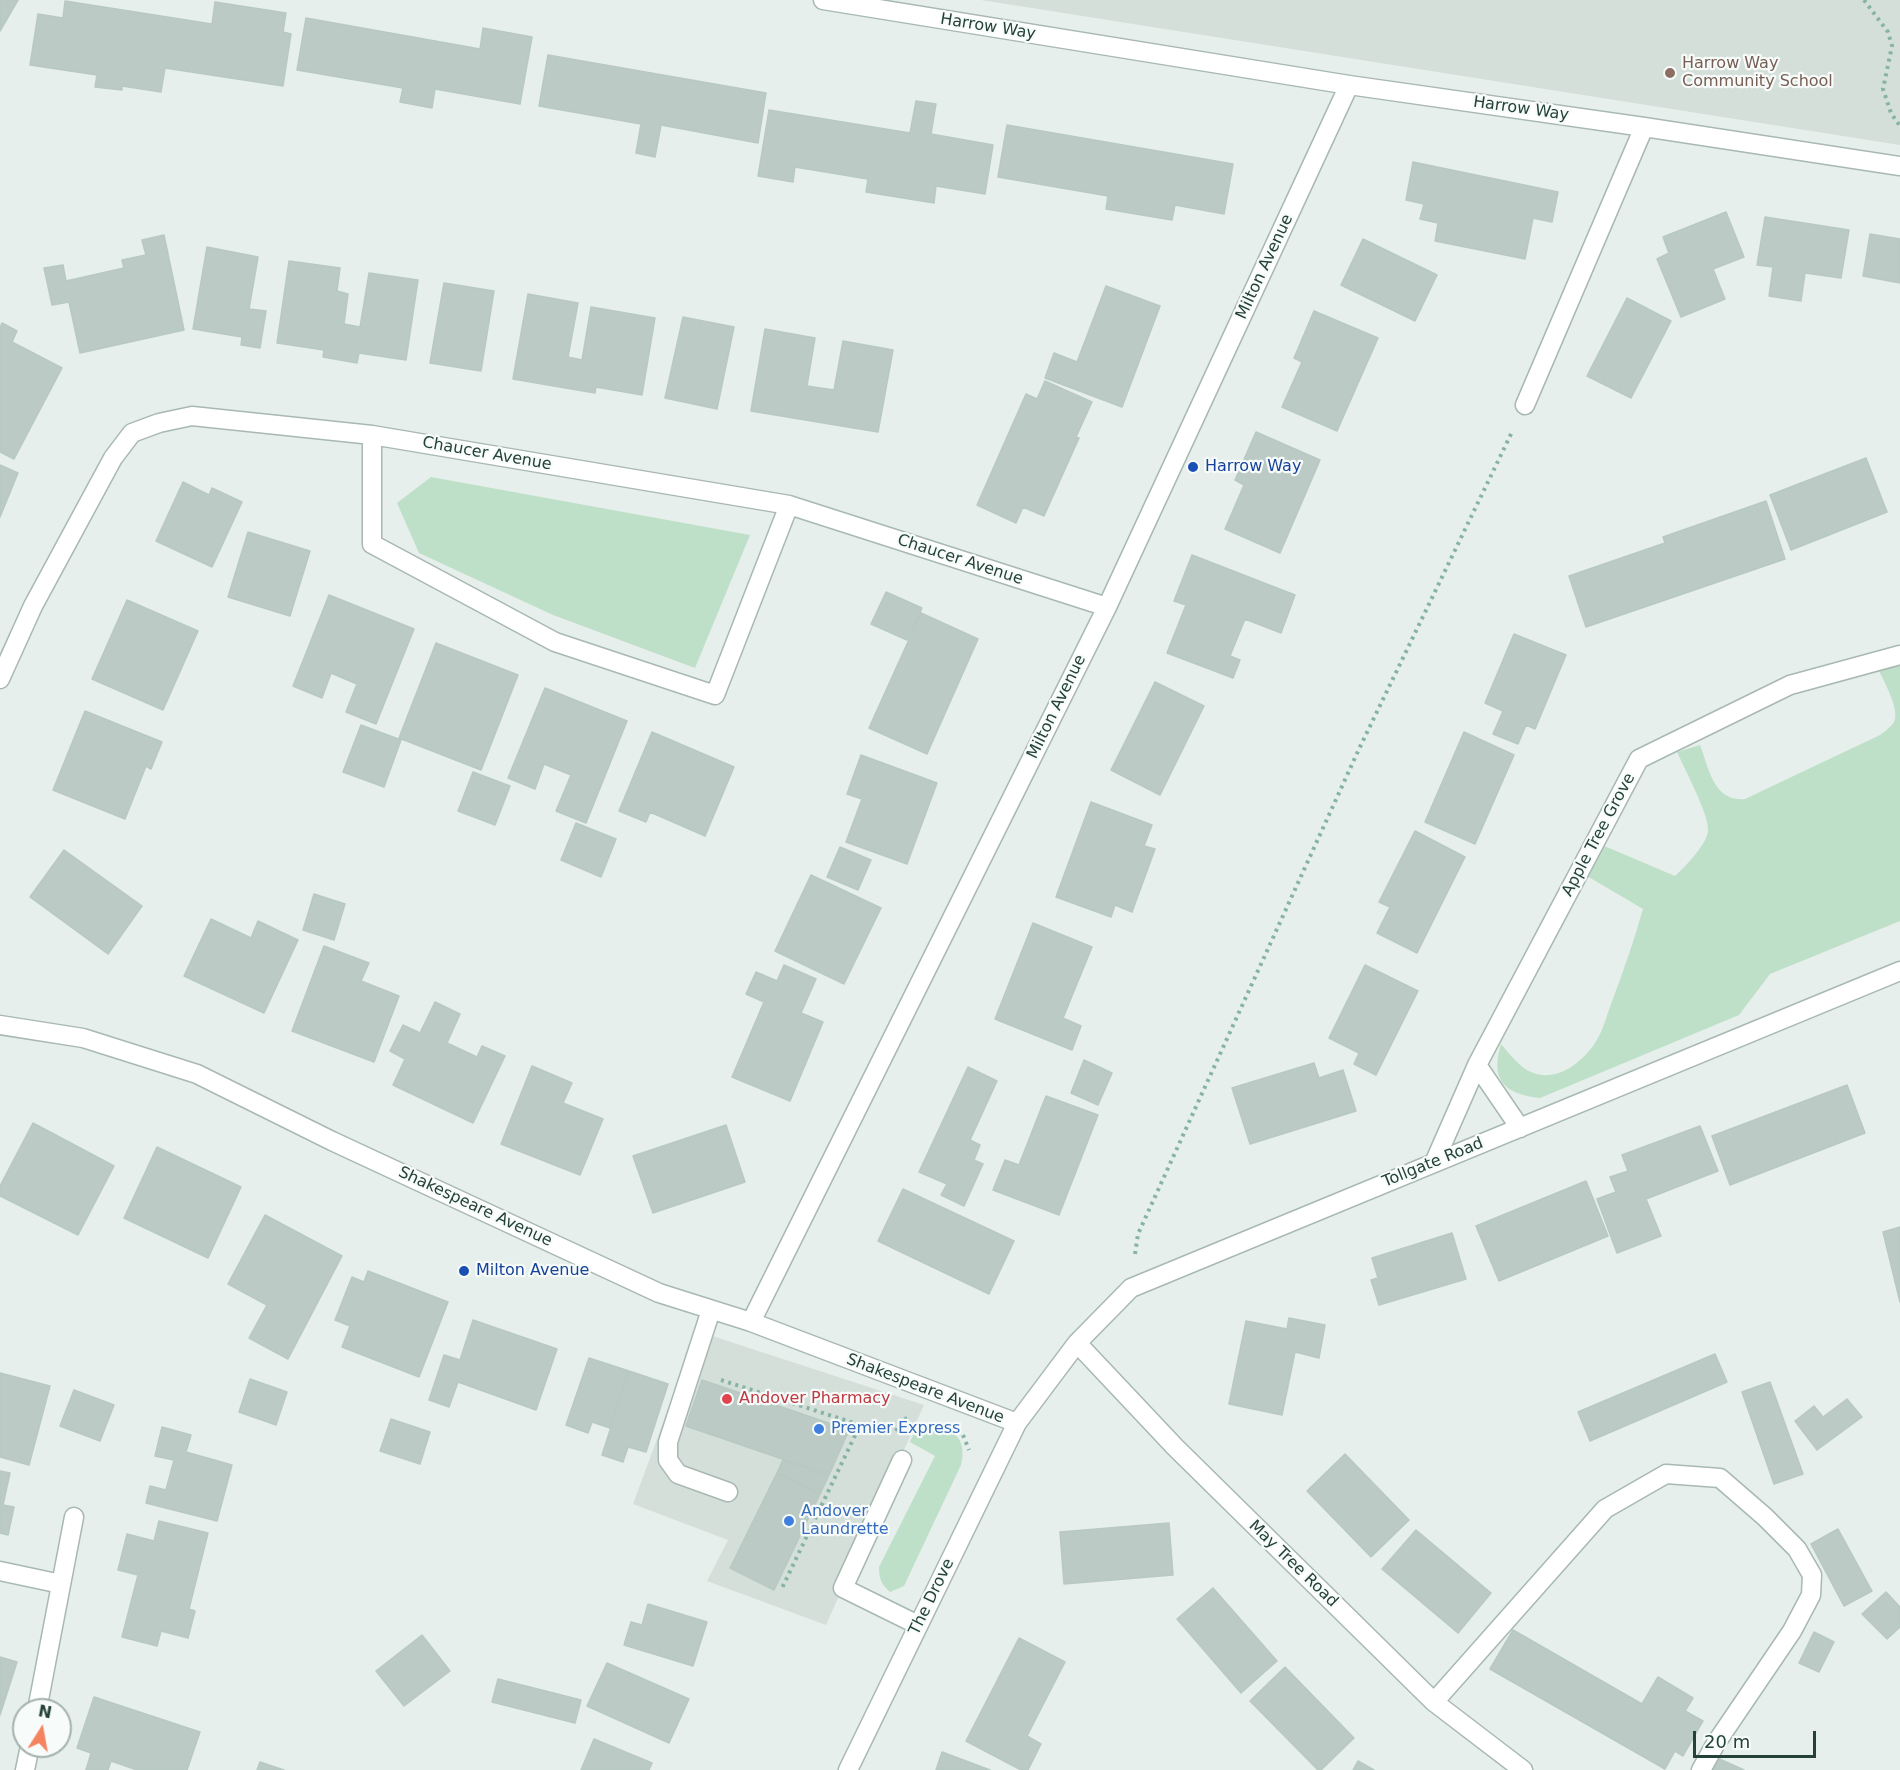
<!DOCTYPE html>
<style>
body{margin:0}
#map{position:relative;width:1900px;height:1770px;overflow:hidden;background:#e6efeb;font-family:"DejaVu Sans",sans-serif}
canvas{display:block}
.north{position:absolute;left:12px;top:1698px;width:60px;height:60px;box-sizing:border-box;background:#f7fbf9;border:2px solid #a3b1ad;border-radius:50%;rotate:11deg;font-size:16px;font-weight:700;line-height:24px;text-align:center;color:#24423a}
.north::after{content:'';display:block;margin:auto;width:21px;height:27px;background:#f4845f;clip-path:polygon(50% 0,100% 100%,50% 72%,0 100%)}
.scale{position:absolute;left:1693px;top:1731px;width:123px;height:27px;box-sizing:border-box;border:3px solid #24423a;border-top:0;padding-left:8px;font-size:18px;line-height:21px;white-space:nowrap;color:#24423a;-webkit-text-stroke:4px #f7fbf9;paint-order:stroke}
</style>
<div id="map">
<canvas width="1900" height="1770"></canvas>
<div class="north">N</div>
<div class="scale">20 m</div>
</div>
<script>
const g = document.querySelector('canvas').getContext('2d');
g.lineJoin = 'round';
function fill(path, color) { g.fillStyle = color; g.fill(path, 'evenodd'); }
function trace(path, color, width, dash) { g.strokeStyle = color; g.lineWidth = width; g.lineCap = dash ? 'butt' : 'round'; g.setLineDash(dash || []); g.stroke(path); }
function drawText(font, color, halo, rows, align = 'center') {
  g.font = font + ' "DejaVu Sans",sans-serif'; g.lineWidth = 4.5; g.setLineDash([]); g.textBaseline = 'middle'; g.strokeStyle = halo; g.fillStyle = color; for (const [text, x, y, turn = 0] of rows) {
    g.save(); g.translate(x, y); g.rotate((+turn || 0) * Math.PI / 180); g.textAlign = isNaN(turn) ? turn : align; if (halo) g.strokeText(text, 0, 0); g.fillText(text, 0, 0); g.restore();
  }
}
const built = new Path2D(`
 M 982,0 L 1900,0 L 1900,145 L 981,0 Z
 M 697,1331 L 924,1405 L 826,1625 L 707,1581 L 728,1540 L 633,1504 Z`);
const green = new Path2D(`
 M 431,477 L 750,535 L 695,668 L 553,615 L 419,553 L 397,503 Z
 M 1900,664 L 1900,921 L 1770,974 L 1739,1015 L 1540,1098 C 1504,1094 1490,1080 1501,1044 C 1509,1053 1519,1067 1531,1072 C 1555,1083 1580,1064 1593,1046 C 1602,1034 1606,1018 1611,1004 C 1623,972 1634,941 1643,909 L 1587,876 L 1602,845 L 1675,876 C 1685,867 1707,844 1708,831 C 1710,816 1684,768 1677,752 L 1700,745 C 1709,768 1713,802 1745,799 L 1880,735 C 1884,732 1891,727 1894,722 C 1900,710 1884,681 1878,669 Z
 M 931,1426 C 956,1429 967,1440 961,1465 L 904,1586 L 890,1592 C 881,1584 879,1578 879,1567 L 935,1456 L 910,1442 C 914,1431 919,1427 931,1426 Z`);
const building = new Path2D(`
 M 0,0 L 18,0 L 0,31 Z
 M 65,1 L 212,24 L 215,2 L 286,13 L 283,32 L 291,34 L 283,86 L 165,68 L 161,92 L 122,86 L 122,90 L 95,87 L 97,75 L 30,65 L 38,14 L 63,18 Z
 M 306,18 L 480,49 L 483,28 L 532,37 L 520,104 L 435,89 L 432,108 L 400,102 L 403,88 L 297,70 Z
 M 548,55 L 766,93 L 758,143 L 661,125 L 655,157 L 636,153 L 641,124 L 539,106 Z
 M 916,101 L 936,104 L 931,134 L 993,145 L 985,194 L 936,186 L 934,203 L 866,192 L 868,179 L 795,167 L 793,182 L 758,176 L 769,110 L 910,133 Z
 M 1007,125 L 1233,164 L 1224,214 L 1175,205 L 1172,220 L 1106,209 L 1108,196 L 998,177 Z
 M 1413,162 L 1558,192 L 1552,222 L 1533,218 L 1525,259 L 1435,241 L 1438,223 L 1420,219 L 1424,204 L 1406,200 Z
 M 1726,212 L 1744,257 L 1713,269 L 1725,299 L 1681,317 L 1657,259 L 1669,253 L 1663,237 Z
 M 1765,217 L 1849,230 L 1841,278 L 1805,273 L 1801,301 L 1769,296 L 1773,267 L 1757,265 Z
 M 1870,234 L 1900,239 L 1900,283 L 1863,276 Z
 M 164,235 L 184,330 L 80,353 L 69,302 L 52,305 L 44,268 L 63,265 L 66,281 L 124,268 L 122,260 L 146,255 L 142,240 Z
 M 1363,239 L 1437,275 L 1415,321 L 1341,285 Z
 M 207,247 L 258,257 L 249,309 L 266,311 L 260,348 L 241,345 L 242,337 L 193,329 Z
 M 289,261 L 340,268 L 337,291 L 348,294 L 344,324 L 360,327 L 369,273 L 418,280 L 406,360 L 359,353 L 357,363 L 323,357 L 324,350 L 277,343 Z
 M 444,283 L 494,291 L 481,371 L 430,363 Z
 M 1106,286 L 1160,306 L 1122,407 L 1045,378 L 1054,353 L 1077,362 Z
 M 528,294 L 578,303 L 568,357 L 582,360 L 591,307 L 655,318 L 642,395 L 596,387 L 595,393 L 513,379 Z
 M 1627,298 L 1671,321 L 1631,398 L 1587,376 Z
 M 1314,311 L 1378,338 L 1337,431 L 1282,407 L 1302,362 L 1294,358 Z
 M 683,317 L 734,327 L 717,409 L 665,398 Z
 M 2,323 L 17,331 L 12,342 L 62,368 L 14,459 L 0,452 L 0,328 Z
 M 765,329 L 815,338 L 807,386 L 834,390 L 843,341 L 893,350 L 878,432 L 751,411 Z
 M 1045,381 L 1092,402 L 1076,437 L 1079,438 L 1044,516 L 1023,507 L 1016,523 L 977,505 L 1026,394 L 1037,399 Z
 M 1256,432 L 1320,460 L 1280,553 L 1225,529 L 1244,485 L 1235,480 Z
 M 1866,458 L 1887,512 L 1791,550 L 1770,495 Z
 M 0,465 L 18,473 L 0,517 Z
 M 183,482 L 209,495 L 212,488 L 242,502 L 212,567 L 156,541 Z
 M 1766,501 L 1785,559 L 1586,627 L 1569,576 L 1665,543 L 1663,537 Z
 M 248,532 L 310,551 L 290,616 L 228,597 Z
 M 1192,555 L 1295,595 L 1281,633 L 1245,619 L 1230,656 L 1240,660 L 1233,678 L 1167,653 L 1186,605 L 1174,601 Z
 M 886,592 L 922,608 L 907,640 L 871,624 Z
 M 329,595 L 414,629 L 376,724 L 346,712 L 357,684 L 331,673 L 322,698 L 293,686 Z
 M 127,600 L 198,631 L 163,710 L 92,679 Z
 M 921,613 L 978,639 L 927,754 L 869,728 Z
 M 1514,634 L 1566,655 L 1535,729 L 1526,725 L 1518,744 L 1493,734 L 1503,711 L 1485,703 Z
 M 436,643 L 518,675 L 481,770 L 399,738 Z
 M 1155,682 L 1204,706 L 1160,795 L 1111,770 Z
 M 545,688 L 627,721 L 586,823 L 556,811 L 571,775 L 544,764 L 535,789 L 508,778 Z
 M 85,711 L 162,742 L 151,769 L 146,766 L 125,819 L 53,790 Z
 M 361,725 L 401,740 L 384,787 L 343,772 Z
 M 652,732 L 734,767 L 705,836 L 650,812 L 646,822 L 619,811 Z
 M 1464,732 L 1514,755 L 1475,844 L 1425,822 Z
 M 861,755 L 937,783 L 907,864 L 846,842 L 862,799 L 847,794 Z
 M 473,772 L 510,786 L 495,825 L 458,811 Z
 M 1091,802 L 1152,825 L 1144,846 L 1155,849 L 1132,912 L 1115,905 L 1111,917 L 1056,897 Z
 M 576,823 L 616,839 L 601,877 L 561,860 Z
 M 1415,831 L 1465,857 L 1417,953 L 1377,933 L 1390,907 L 1379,902 Z
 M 840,847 L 871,860 L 858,890 L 827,877 Z
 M 64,850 L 142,906 L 108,954 L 30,897 Z
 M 811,875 L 881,908 L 844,984 L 775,951 Z
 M 314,894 L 345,904 L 334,940 L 303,930 Z
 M 211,919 L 251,938 L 258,921 L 298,940 L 264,1013 L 184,976 Z
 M 1033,923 L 1092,947 L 1063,1018 L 1081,1026 L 1072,1050 L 995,1019 Z
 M 324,946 L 369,963 L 361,981 L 399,996 L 374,1062 L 292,1031 Z
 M 784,965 L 816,979 L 801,1013 L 823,1022 L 790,1101 L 732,1077 L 764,1002 L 746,994 L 756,972 L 777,981 Z
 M 1365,965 L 1418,991 L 1376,1075 L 1354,1064 L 1359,1053 L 1329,1038 Z
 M 435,1002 L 460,1014 L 447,1043 L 477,1057 L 482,1046 L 505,1056 L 473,1123 L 393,1085 L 405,1059 L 390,1051 L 403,1025 L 420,1033 Z
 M 1084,1060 L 1112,1073 L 1098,1105 L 1071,1093 Z
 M 1314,1063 L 1319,1078 L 1343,1070 L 1356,1111 L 1250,1144 L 1232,1088 Z
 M 532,1066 L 572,1083 L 563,1103 L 603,1119 L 580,1175 L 501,1144 Z
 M 968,1067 L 997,1081 L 970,1140 L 980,1145 L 974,1160 L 983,1164 L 964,1206 L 941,1195 L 947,1184 L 919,1172 Z
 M 1847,1085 L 1865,1133 L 1730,1185 L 1712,1136 Z
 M 1046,1096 L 1098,1115 L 1059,1215 L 993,1190 L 1005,1160 L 1019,1165 Z
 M 33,1123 L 114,1166 L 78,1235 L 0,1196 L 0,1186 Z
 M 726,1125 L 745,1182 L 653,1213 L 633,1156 Z
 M 1700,1126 L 1718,1171 L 1646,1199 L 1661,1236 L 1617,1253 L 1597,1199 L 1616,1192 L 1610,1177 L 1628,1171 L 1622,1155 Z
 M 157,1147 L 241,1187 L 208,1258 L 124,1218 Z
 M 1586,1181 L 1608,1236 L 1499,1281 L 1476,1226 Z
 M 903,1189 L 1014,1241 L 989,1294 L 878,1241 Z
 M 265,1215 L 342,1256 L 288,1359 L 249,1338 L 267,1305 L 228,1284 Z
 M 1900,1227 L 1900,1302 L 1883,1232 Z
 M 1452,1233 L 1466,1279 L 1379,1305 L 1371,1280 L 1378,1278 L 1372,1258 Z
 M 368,1271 L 448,1302 L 419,1377 L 342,1347 L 350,1326 L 335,1320 L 352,1277 L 364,1282 Z
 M 1289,1318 L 1325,1325 L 1319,1358 L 1295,1352 L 1282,1415 L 1229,1404 L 1246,1321 L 1287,1329 Z
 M 473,1320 L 557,1349 L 536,1410 L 458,1382 L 449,1407 L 429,1400 L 444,1355 L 460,1360 Z
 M 1715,1354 L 1727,1382 L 1590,1441 L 1578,1412 Z
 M 589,1358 L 629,1371 L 610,1428 L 592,1422 L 588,1433 L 566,1425 Z
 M 629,1371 L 668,1384 L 646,1452 L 628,1447 L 623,1462 L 602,1455 Z
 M 0,1373 L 50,1386 L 29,1465 L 0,1457 Z
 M 250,1379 L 287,1392 L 276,1425 L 239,1412 Z
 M 702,1380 L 849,1430 L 829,1475 L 686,1426 Z
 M 1770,1382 L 1803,1474 L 1774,1484 L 1742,1392 Z
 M 74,1390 L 114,1405 L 100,1441 L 60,1426 Z
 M 1847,1399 L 1862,1417 L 1817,1450 L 1795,1421 L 1814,1406 L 1823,1417 Z
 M 391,1419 L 430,1432 L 420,1464 L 380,1451 Z
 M 162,1427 L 191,1435 L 186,1452 L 232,1465 L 217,1521 L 146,1503 L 150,1486 L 166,1490 L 174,1460 L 155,1456 Z
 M 1345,1454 L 1409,1520 L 1371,1557 L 1307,1491 Z
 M 783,1460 L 829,1475 L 820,1494 L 777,1473 Z
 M 0,1471 L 10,1473 L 3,1505 L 14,1507 L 8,1535 L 0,1533 Z
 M 777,1473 L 820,1494 L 774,1590 L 730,1568 Z
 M 159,1521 L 208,1533 L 189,1609 L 195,1611 L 188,1638 L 161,1631 L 157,1646 L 122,1637 L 138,1575 L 118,1570 L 127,1534 L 154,1541 Z
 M 1169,1523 L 1173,1575 L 1064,1584 L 1060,1532 Z
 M 1838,1529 L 1872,1591 L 1844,1606 L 1811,1544 Z
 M 1416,1530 L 1491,1593 L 1458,1633 L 1382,1569 Z
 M 1213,1588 L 1277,1661 L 1241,1693 L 1177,1619 Z
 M 1886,1592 L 1900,1607 L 1900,1627 L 1887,1639 L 1862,1614 Z
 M 648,1604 L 707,1622 L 693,1666 L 624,1645 L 631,1622 L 642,1625 Z
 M 1513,1630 L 1642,1704 L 1658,1677 L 1693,1698 L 1685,1711 L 1703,1721 L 1683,1756 L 1675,1751 L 1665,1769 L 1490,1669 Z
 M 1814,1632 L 1834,1642 L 1819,1672 L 1799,1663 Z
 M 422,1635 L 450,1671 L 404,1706 L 376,1671 Z
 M 1019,1638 L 1065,1662 L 1027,1736 L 1041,1744 L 1028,1770 L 1021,1770 L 966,1741 Z
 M 0,1657 L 17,1662 L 0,1715 Z
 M 607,1663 L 689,1699 L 669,1743 L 587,1706 Z
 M 1285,1667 L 1354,1738 L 1321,1770 L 1318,1770 L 1250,1701 Z
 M 498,1679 L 581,1700 L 575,1723 L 492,1702 Z
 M 94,1697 L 200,1732 L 187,1770 L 137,1770 L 111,1761 L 108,1770 L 86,1770 L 91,1753 L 77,1748 Z
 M 594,1739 L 652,1763 L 649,1770 L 581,1770 Z
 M 942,1752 L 990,1770 L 936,1770 Z
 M 1715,1757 L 1744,1770 L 1709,1770 Z
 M 1358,1761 L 1374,1770 L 1353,1770 Z
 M 260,1762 L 284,1770 L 257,1770 Z`);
const path = new Path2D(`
 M 1864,0 L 1888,32 L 1892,46 L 1883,89 L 1891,113 L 1900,126
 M 1135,1254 L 1138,1234 L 1359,749 L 1513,430
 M 721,1380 L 860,1425 L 782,1588
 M 860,1425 L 887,1434
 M 896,1431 L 901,1421 L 911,1416
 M 963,1435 L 969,1450`);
const minor = new Path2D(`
 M 823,0 L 1349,85 L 1644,127 L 1900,166
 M 1525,405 L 1644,127
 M 372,435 L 372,544 L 555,642 L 715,695 L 789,505
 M 0,679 L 33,606 L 113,458 L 132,433 L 159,423 L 192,416 L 372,435 L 789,505 L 1107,607
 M 0,1025 L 83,1038 L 197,1074 L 332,1141 L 659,1293 L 751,1322 L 1017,1423
 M 1477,1065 L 1520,1128
 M 1434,1163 L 1477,1065 L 1639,759 L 1790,685 L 1900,655
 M 711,1310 L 668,1442 L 668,1460 L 678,1474 L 728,1492
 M 751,1322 L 1107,607 L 1349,85
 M 1077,1343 L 1175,1447 L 1434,1702 L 1523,1770
 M 902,1460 L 843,1588 L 918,1625
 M 0,1571 L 61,1584
 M 1434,1702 L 1605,1509 L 1666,1474 L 1720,1478 L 1765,1517 L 1797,1549 L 1812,1575 L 1811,1595 L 1792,1631 L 1716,1743 L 1701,1770
 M 37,1710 L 74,1517
 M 25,1770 L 30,1746
 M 848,1770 L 1017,1423 L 1077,1343 L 1131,1288 L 1900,971`);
const markers = [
 [1670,73,6,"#8d6e63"],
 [1193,467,6,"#1a4fb4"],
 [464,1271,6,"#1a4fb4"],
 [727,1399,6,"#e0444e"],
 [819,1429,6,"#3f7fe0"],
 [789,1521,6,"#3f7fe0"]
];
const streetNames = [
 ["Harrow Way",988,27,9],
 ["Harrow Way",1521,109,8],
 ["Milton Avenue",1265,267,-65],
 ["Chaucer Avenue",487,454,10],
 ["Chaucer Avenue",960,560,18],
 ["Milton Avenue",1057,707,-64],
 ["Apple Tree Grove",1599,835,-62],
 ["Tollgate Road",1433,1163,-22],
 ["Shakespeare Avenue",475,1207,25],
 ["Shakespeare Avenue",925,1389,21],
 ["May Tree Road",1293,1564,44],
 ["The Drove",932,1597,-64]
];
const educationNames = [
 ["Harrow Way",1682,64],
 ["Community School",1682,82]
];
const transitNames = [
 ["Harrow Way",1205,467],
 ["Milton Avenue",476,1271]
];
const healthNames = [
 ["Andover Pharmacy",739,1399]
];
const shopNames = [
 ["Premier Express",831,1429],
 ["Andover",801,1512],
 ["Laundrette",801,1530]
];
fill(built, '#d4dfda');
fill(green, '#bfe0c8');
fill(building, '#bbcac4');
trace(building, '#b8c9c2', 1.5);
trace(minor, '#a8b8b2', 21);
trace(path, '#86b3a5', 4, [3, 4.5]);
trace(minor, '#fff', 18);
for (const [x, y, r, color] of markers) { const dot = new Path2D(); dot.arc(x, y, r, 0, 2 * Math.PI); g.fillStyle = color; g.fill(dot); trace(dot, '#f7fbf9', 2); }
drawText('16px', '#24423a', '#f7fbf9', streetNames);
drawText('16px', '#785e54', '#f7fbf9', educationNames, 'left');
drawText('16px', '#164399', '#f7fbf9', transitNames, 'left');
drawText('16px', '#be3a42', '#f7fbf9', healthNames, 'left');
drawText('16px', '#366cbe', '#f7fbf9', shopNames, 'left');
</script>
